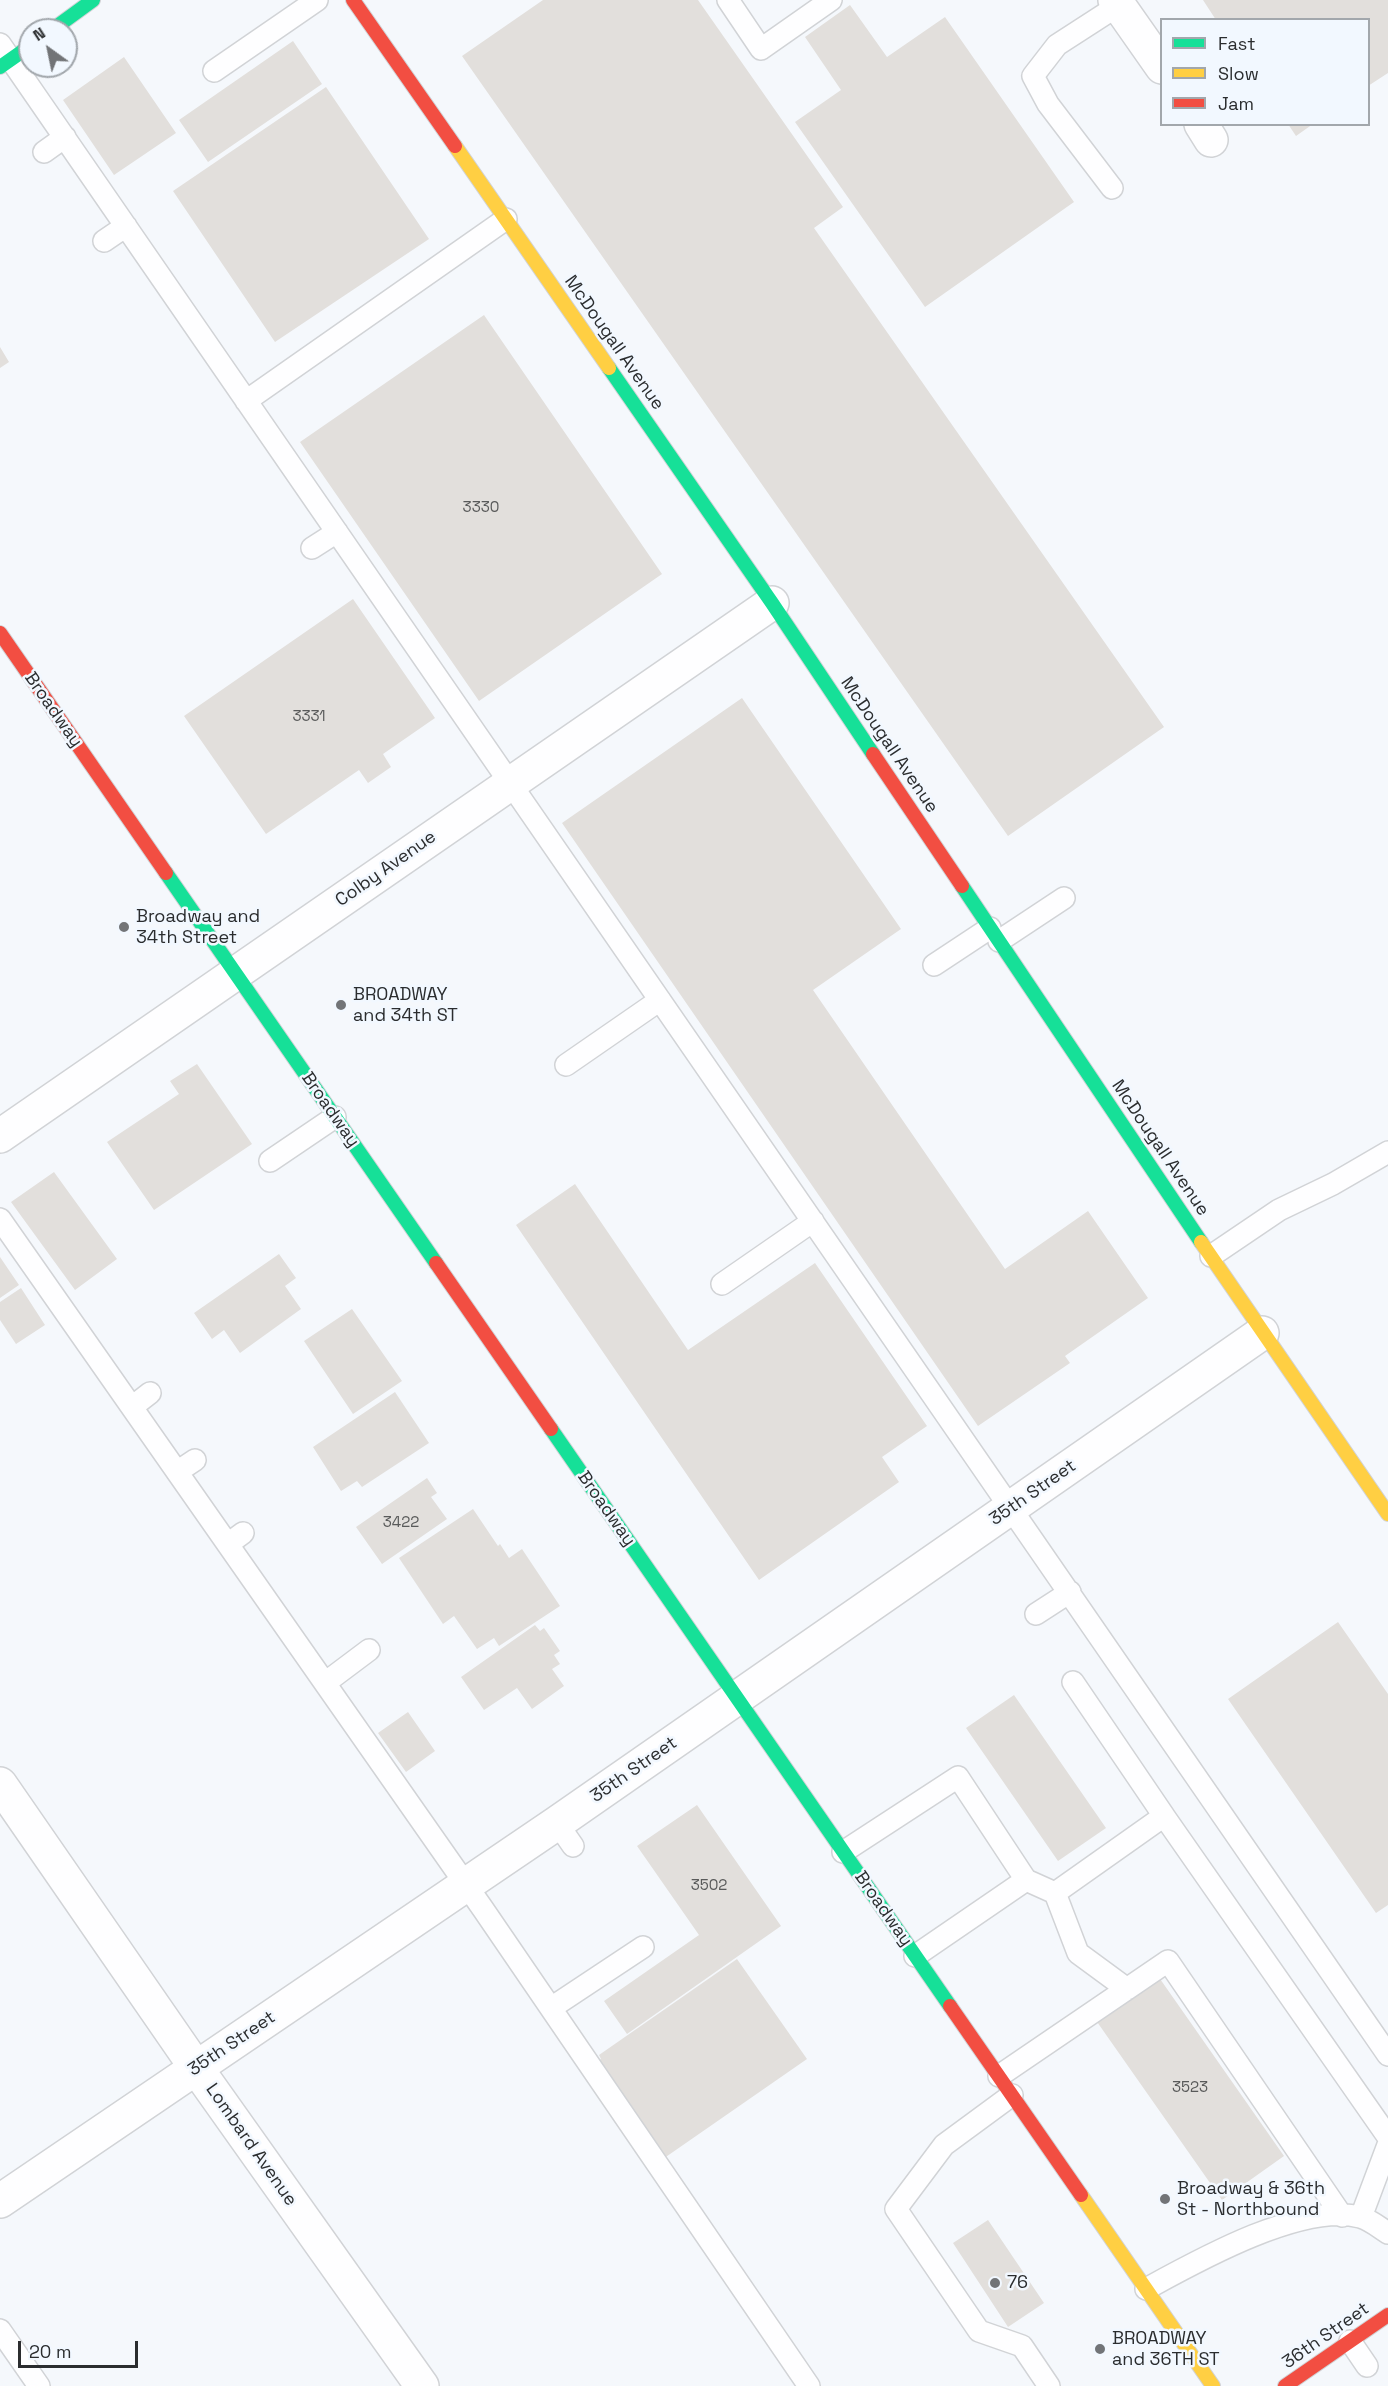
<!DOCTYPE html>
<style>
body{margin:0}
#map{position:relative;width:1388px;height:2386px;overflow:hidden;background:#f5f8fc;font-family:"Space Grotesk",sans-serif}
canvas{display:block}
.legend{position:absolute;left:1160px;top:18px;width:210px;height:108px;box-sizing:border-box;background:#f2f8ff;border:2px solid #a2a7ac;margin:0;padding:8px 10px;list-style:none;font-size:18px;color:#2b2d2f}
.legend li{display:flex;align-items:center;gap:12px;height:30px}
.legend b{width:30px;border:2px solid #a2a7ac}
.north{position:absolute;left:18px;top:18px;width:60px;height:60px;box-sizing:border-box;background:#f2f8ff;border:2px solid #a2a7ac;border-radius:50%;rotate:327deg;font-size:16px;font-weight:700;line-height:24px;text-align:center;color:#2b2d2f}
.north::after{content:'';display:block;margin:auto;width:21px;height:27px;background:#727477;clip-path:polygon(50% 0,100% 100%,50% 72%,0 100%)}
.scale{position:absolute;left:18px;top:2341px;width:120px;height:27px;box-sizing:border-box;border:3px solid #2b2d2f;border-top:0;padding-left:8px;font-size:18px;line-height:21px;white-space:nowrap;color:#2b2d2f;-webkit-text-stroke:4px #f2f8ff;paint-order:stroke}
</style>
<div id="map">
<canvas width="1388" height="2386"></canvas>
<ul class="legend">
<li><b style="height:8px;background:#16e098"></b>Fast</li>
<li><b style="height:8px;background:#ffcf43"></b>Slow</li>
<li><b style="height:8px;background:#f24e42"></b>Jam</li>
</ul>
<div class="north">N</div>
<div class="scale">20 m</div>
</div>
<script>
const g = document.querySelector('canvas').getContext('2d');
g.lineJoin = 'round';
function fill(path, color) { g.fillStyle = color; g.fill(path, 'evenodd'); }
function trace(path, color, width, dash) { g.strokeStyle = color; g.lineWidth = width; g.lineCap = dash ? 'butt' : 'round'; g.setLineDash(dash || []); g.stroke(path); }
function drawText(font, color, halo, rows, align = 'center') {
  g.font = font + ' "Space Grotesk",sans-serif'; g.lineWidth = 5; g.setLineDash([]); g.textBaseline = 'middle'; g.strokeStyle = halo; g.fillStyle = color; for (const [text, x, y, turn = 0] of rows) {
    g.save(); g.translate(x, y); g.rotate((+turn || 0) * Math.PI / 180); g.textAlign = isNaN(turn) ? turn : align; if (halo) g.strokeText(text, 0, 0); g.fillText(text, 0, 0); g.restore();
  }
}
const building = new Path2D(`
 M 543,0 L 698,0 L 843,207 L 814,228 L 1164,727 L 1008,836 L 462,56 Z
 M 1203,0 L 1388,0 L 1388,73 L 1368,86 L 1368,20 L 1216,20 Z
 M 850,5 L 887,57 L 945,17 L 1074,202 L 925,307 L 795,122 L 841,90 L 805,37 Z
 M 293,41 L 322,84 L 208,162 L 179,120 Z
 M 124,57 L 176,133 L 114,175 L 63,100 Z
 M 326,87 L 429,239 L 275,342 L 173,191 Z
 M 1288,124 L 1313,124 L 1296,136 Z
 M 484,315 L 662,574 L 479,701 L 300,442 Z
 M 0,347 L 9,362 L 0,368 Z
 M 353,599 L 435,718 L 383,754 L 391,767 L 368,783 L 359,770 L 266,834 L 184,716 Z
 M 742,698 L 901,929 L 813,990 L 1005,1269 L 1088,1211 L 1148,1298 L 1065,1356 L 1070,1363 L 978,1426 L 562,823 Z
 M 197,1064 L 252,1144 L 154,1210 L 107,1142 L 179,1094 L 170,1081 Z
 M 54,1172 L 117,1259 L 75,1290 L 11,1202 Z
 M 575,1184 L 688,1350 L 815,1263 L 927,1426 L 882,1457 L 899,1482 L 759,1580 L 516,1225 Z
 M 279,1254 L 296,1278 L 285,1286 L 301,1309 L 240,1353 L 224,1330 L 212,1339 L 194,1313 Z
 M 0,1257 L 19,1285 L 0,1298 Z
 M 21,1288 L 45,1325 L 16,1344 L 0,1320 L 0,1302 Z
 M 352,1309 L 402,1381 L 353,1414 L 304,1341 Z
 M 395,1392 L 429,1443 L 362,1487 L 357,1481 L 341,1491 L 313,1447 Z
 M 427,1478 L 437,1493 L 431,1497 L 447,1519 L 382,1564 L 356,1527 Z
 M 473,1509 L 498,1546 L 500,1544 L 509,1558 L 522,1549 L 560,1606 L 499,1646 L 494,1638 L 477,1649 L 454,1616 L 443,1624 L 399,1558 Z
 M 1338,1622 L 1388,1694 L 1388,1905 L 1376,1913 L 1228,1699 Z
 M 535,1625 L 540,1631 L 544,1628 L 560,1651 L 554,1655 L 560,1664 L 552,1669 L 564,1686 L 532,1709 L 517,1688 L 484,1710 L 461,1677 Z
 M 1014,1695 L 1106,1828 L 1058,1861 L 966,1728 Z
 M 408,1712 L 435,1751 L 406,1772 L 378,1733 Z
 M 697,1805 L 781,1926 L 627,2034 L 604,2001 L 699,1935 L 637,1846 Z
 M 737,1959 L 807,2059 L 660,2161 L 592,2065 L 601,2059 L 599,2055 Z
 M 1158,1976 L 1284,2156 L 1222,2200 L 1095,2019 Z
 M 988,2220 L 1044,2303 L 1008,2327 L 953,2243 Z`);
const lane = new Path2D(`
 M 728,0 L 761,49 L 831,0
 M 0,44 L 1388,2055
 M 214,71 L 317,0
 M 44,152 L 65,137
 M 1112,188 L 1048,104 L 1033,76 L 1057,45 L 1119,5
 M 104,241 L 126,226
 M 246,401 L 506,219
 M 312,548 L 337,532
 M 999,941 L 1064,898
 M 934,965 L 990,928
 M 566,1065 L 660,1000
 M 270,1161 L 335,1117
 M 0,1219 L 483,1909 L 809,2386
 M 1211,1256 L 1279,1210 L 1333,1184 L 1388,1152
 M 722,1284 L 813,1221
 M 132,1407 L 150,1393
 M 177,1472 L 195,1460
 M 228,1544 L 243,1533
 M 1036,1614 L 1070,1592
 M 1073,1682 L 1164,1816
 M 325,1683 L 369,1650
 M 557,1823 L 573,1846
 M 843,1852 L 958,1777 L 1026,1880 L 915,1956
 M 1026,1880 L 1055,1893 L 1164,1816 L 1388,2137
 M 1055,1893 L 1078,1953 L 1127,1989
 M 551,2008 L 643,1947
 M 999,2076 L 1168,1961 L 1342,2216
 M 1012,2095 L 944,2145 L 896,2209 L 979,2331 L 1022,2346 L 1049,2386
 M 1361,2217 L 1388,2145
 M 1146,2289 C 1197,2261 1302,2202 1360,2217 C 1369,2219 1380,2228 1388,2233
 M 0,2330 L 39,2386
 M 1350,2341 L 1367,2366`);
const street = new Path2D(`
 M 1115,0 L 1162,67
 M 1201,124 L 1211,140
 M 0,1136 L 772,603
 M 0,1784 L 197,2069 L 422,2386
 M 0,2201 L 557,1823 L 1262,1333`);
const fast = new Path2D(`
 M 52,30 L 93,0
 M 0,67 L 30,46
 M 609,368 L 772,603 L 873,754
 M 166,873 L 436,1263
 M 962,886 L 1201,1242
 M 551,1429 L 950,2006`);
const slow = new Path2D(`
 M 455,146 L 609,368
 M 1201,1242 L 1388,1514
 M 1081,2195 L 1213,2386`);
const jam = new Path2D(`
 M 353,0 L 455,146
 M 0,633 L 166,873
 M 873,754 L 962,886
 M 436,1263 L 551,1429
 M 950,2006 L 1081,2195
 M 1285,2386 L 1388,2315`);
const markers = [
 [124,927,6,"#727477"],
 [341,1005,6,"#727477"],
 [1165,2199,6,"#727477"],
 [995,2283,6,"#727477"],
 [1100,2349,6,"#727477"]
];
const numberNames = [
 ["3330",481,508],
 ["3331",309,717],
 ["3422",401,1523],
 ["3502",709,1886],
 ["3523",1190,2088]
];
const streetNames = [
 ["McDougall Avenue",614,343,55],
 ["Broadway",53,710,55],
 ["McDougall Avenue",889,745,56],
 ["Colby Avenue",386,869,-35],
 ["Broadway",330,1110,55],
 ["McDougall Avenue",1160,1148,56],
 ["35th Street",1033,1493,-35],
 ["Broadway",606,1509,55],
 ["35th Street",634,1770,-35],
 ["Broadway",883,1909,55],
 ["35th Street",232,2044,-34],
 ["Lombard Avenue",251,2145,55],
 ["36th Street",1326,2336,-35]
];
const poiNames = [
 ["Broadway and",136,917],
 ["34th Street",136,938],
 ["BROADWAY",353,995],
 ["and 34th ST",353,1016],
 ["Broadway & 36th",1177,2189],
 ["St - Northbound",1177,2210],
 ["76",1007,2283],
 ["BROADWAY",1112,2339],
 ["and 36TH ST",1112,2360]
];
fill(building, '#e2dfdc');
trace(lane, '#d1d3d6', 24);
trace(street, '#d1d3d6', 36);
trace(fast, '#d1d3d6', 16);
trace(slow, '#d1d3d6', 16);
trace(jam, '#d1d3d6', 16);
trace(lane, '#fefeff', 21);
trace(street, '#fefeff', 33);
trace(fast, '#16e098', 14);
trace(slow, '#ffcf43', 14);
trace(jam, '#f24e42', 14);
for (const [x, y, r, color] of markers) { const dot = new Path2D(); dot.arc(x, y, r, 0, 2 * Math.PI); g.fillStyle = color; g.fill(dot); trace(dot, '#f2f8ff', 2); }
drawText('15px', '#595a5a', null, numberNames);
drawText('18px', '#2b2d2f', '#f2f8ff', streetNames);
drawText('18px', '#2b2d2f', '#f2f8ff', poiNames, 'left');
</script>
